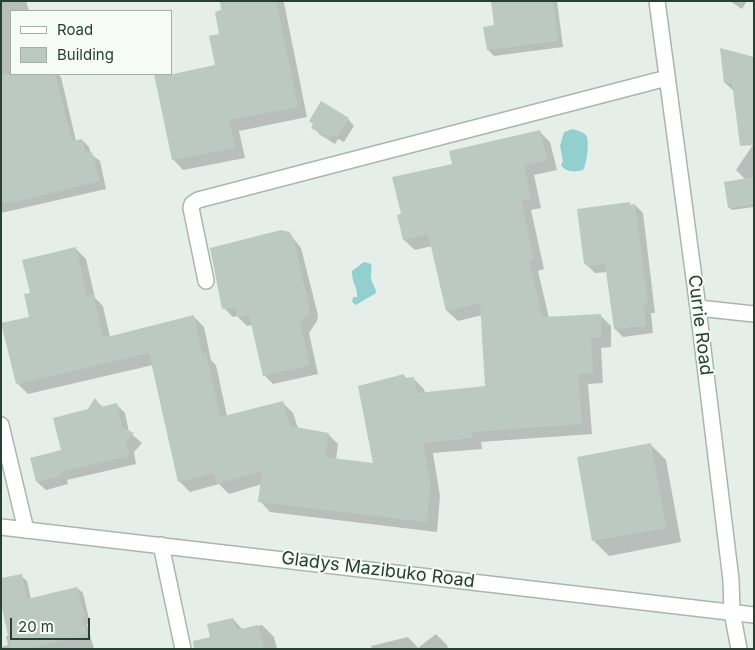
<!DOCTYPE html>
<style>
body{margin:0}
#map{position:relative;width:755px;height:650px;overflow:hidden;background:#e6eeea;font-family:Inter,sans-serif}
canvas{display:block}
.frame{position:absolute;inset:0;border:2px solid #264035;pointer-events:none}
.legend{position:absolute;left:10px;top:10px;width:162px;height:65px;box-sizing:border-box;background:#f7fbf8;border:1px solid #a3b0aa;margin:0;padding:6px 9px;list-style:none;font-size:15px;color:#264035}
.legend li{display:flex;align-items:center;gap:10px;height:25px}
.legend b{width:25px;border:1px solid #a3b0aa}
.scale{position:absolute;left:10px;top:618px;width:80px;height:22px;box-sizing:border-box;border:2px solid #264035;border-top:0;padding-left:6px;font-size:15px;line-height:18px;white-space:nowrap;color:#264035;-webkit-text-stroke:4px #f7fbf8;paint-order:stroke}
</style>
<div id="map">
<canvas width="755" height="650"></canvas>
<div class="frame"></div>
<ul class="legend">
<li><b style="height:6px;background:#fff"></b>Road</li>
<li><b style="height:14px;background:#bcc9c2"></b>Building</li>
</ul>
<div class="scale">20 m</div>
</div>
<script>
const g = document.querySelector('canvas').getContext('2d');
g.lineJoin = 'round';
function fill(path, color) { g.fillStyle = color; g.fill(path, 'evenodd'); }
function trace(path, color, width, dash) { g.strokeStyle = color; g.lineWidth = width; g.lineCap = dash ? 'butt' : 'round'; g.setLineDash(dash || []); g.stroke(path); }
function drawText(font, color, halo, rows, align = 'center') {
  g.font = font + ' Inter,sans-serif'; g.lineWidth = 4; g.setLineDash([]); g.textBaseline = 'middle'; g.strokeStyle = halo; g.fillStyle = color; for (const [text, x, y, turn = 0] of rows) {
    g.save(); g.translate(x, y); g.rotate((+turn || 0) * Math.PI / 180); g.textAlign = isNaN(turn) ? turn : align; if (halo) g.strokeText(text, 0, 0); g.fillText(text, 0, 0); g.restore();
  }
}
const water = new Path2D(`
 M 573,129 C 578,131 585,132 587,137 C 589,145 587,164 583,170 C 576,172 566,173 561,165 L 563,161 L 560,146 L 564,132 Z
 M 364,262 L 371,264 C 372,269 371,272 371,277 C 371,283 376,287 376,293 L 356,305 L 352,302 L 353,297 L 357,297 C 358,288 351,281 352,271 Z`);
const shadow = new Path2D(`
 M 1,1 L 26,1 L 29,11 L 11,11 L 11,74 L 58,74 L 61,77 L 76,141 L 82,140 L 89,147 L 91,154 L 100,161 L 106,189 L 1,213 Z
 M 221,1 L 282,1 L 284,3 L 307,117 L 239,131 L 245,158 L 183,170 L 173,159 L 216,66 L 223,11 Z
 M 492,1 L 557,1 L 563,47 L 494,56 L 488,50 L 485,28 L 495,26 Z
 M 730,1 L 747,1 L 742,9 Z
 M 754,58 L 735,92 L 725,83 Z
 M 348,119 L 354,126 L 344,142 L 338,139 L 335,144 L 319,134 L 313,127 Z
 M 540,132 L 550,142 L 557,170 L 534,175 L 541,208 L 531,210 L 544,269 L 538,271 L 549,318 L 600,315 L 611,326 L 611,347 L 601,348 L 603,383 L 588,384 L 592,434 L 481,442 L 482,449 L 433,453 L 440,496 L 437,532 L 270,512 L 260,501 L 262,484 L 229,494 L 219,484 L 190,492 L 179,481 L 153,365 L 28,394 L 17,383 L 31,318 L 31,294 L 76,249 L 86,259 L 95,298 L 103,306 L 110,337 L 193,316 L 204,327 L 211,360 L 216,365 L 227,416 L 283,403 L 293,413 L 298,428 L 328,434 L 338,444 L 336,460 L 375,464 L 404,376 L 407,379 L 414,379 L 424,389 L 425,393 L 486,387 L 482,315 L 458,321 L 447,311 L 432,246 L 415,250 L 404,240 L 398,216 L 403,215 L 453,165 Z
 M 754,143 L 754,207 L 732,210 L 729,207 L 745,179 L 736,170 Z
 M 629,203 L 631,206 L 635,205 L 643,213 L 655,313 L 651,313 L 653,333 L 623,337 L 615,329 L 608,272 L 595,273 L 585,263 Z
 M 289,233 L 301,248 L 318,315 L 317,321 L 309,333 L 318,374 L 273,384 L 264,375 L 253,325 L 247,326 L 237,316 L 233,317 L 224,308 Z
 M 95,400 L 103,407 L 116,404 L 125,413 L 129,432 L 142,443 L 134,452 L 136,464 L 67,480 L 68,484 L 46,490 L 37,482 L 63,451 Z
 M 651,445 L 666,460 L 681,542 L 609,556 L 594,541 Z
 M 21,576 L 27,581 L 31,599 L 77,588 L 83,593 L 90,623 L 87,624 L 94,649 L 1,649 L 1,647 L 8,645 L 6,636 L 9,635 Z
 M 233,619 L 243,630 L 262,625 L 274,637 L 277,649 L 214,649 Z
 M 436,634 L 447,645 L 448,649 L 372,649 L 371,646 L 408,637 L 418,648 Z`);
const building = new Path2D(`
 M 220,1 L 276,1 L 298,107 L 229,120 L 235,148 L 172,160 L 154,74 L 173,74 L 215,65 L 209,36 L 219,34 L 215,12 L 221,10 Z
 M 491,1 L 553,1 L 558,41 L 487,50 L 483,27 L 494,25 Z
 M 720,48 L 754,57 L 754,145 L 740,146 L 732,83 L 724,83 Z
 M 1,74 L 55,74 L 72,141 L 82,139 L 86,154 L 92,152 L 100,181 L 12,203 L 12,200 L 1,203 Z
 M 321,101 L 349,118 L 337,137 L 331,134 L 328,138 L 311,128 L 313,124 L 309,121 Z
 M 540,130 L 547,160 L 524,165 L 531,198 L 521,200 L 534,259 L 529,260 L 542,317 L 601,314 L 601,337 L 591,338 L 593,373 L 578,374 L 582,424 L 472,432 L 472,438 L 423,443 L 430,484 L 427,522 L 258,502 L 262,471 L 217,484 L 214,473 L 178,482 L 149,353 L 16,384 L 1,323 L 29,317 L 24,294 L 30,293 L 22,260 L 76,247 L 87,296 L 93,294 L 103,338 L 194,315 L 202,354 L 206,353 L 220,417 L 283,401 L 290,426 L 329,433 L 325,457 L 373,463 L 358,386 L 404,374 L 405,378 L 414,377 L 417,393 L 485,386 L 480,303 L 446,311 L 428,234 L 403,240 L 397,215 L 401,214 L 392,177 L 452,164 L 449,151 Z
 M 754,177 L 754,204 L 728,208 L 724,182 Z
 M 630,202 L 630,205 L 635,204 L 648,305 L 644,306 L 646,326 L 614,329 L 605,264 L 586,266 L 586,264 L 584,264 L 577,209 Z
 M 281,230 L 290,232 L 293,238 L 309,305 L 309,312 L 300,324 L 310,365 L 263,376 L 249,315 L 237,317 L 235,307 L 222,309 L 210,248 Z
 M 95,398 L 101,407 L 117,403 L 122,427 L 134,433 L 126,443 L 129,456 L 60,472 L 61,476 L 36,482 L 30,458 L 61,450 L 53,418 L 88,409 Z
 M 651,443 L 666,528 L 592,541 L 577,457 Z
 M 22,574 L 27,599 L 77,587 L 85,617 L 82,618 L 87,634 L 28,649 L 11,649 L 1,604 L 1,578 Z
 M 233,618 L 236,630 L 258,625 L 264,649 L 194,649 L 193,641 L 210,637 L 207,624 Z`);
const minor = new Path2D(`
 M 657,1 L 698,308 L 731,580 L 732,612 L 739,649
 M 206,281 L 191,208 L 192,204 L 198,200 L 667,78
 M 698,308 L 754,314
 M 1,425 L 26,530
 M 161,545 L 183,649`);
const tertiary = new Path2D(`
 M 1,527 L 754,615`);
const streetNames = [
 ["Currie Road",700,325,83],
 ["Gladys Mazibuko Road",378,570,7]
];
fill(water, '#92cfcf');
fill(shadow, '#0003');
fill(building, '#bcc9c2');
trace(minor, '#a9b6b0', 18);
trace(tertiary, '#a9b6b0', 18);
trace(minor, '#fff', 15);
trace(tertiary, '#fff', 15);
drawText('18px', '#264035', '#f7fbf8', streetNames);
</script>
